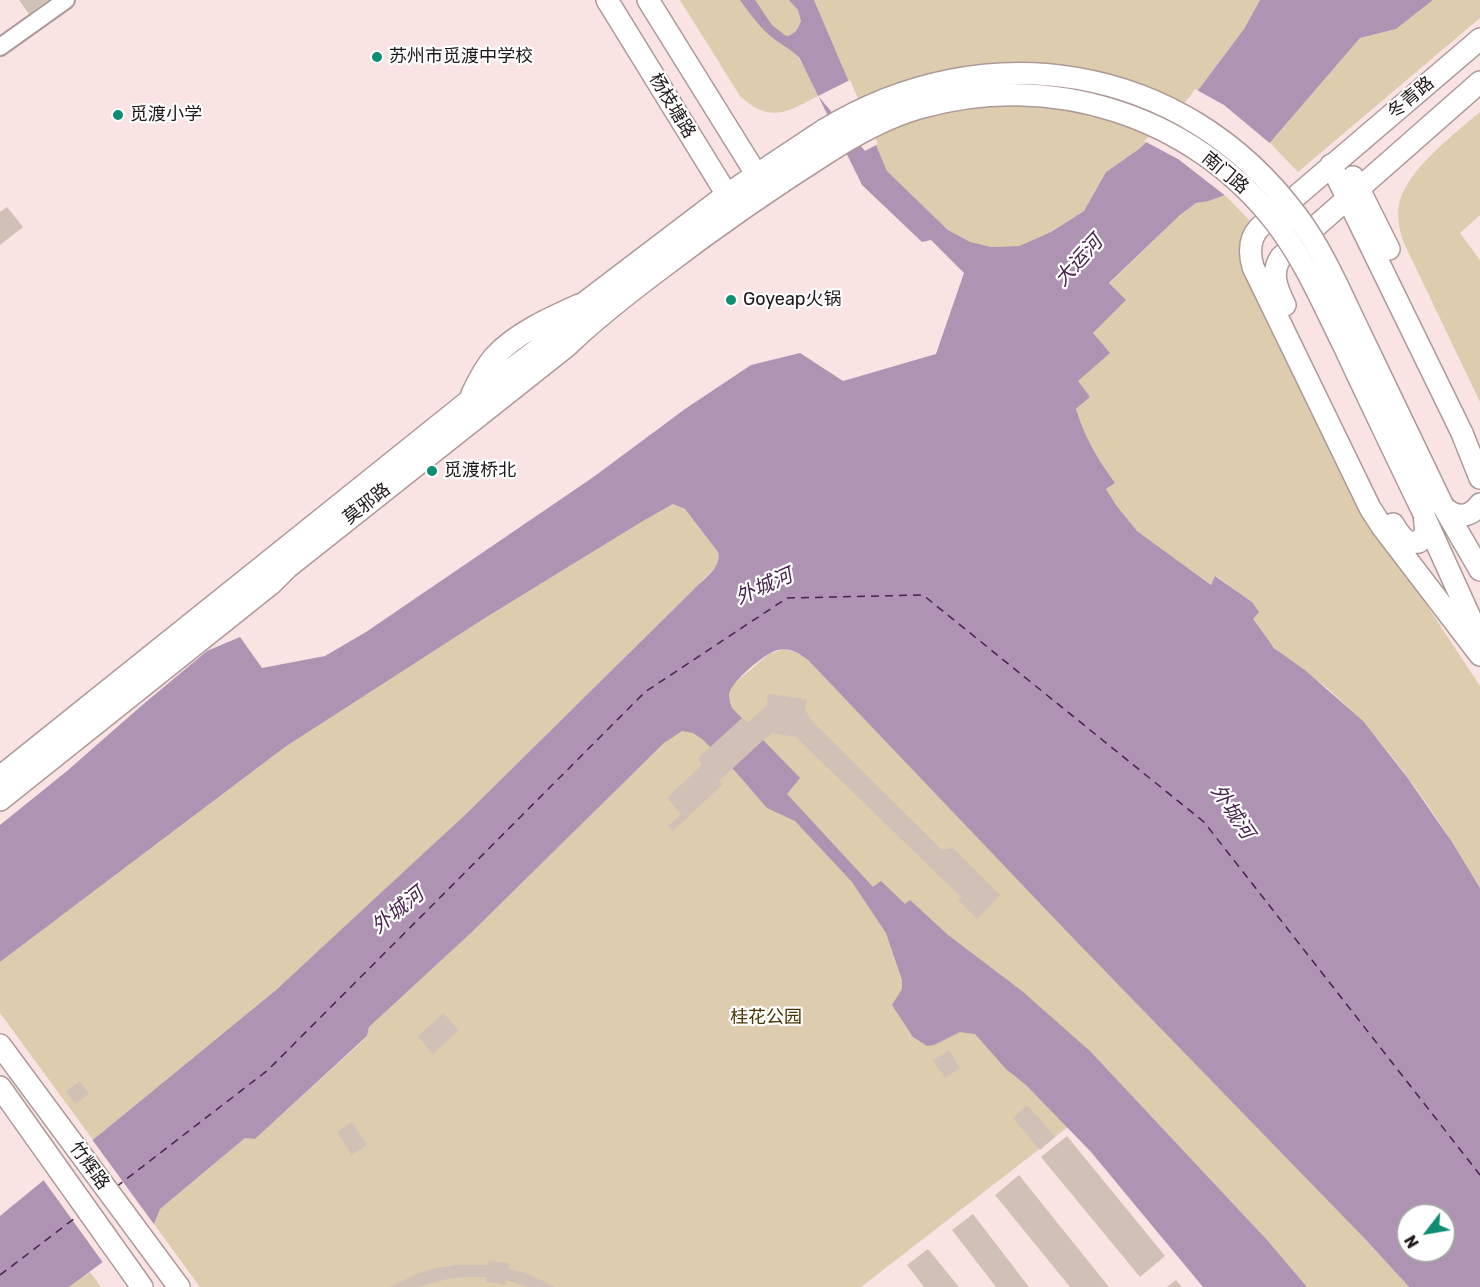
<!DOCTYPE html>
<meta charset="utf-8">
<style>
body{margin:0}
#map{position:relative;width:1480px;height:1287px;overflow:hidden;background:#f9e4e3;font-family:Rubik,sans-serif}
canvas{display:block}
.north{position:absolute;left:1396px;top:1203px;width:60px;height:60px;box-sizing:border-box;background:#fff;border:2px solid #a5a3a3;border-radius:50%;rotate:239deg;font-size:16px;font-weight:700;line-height:24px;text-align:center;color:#1f1818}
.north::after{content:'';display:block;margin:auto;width:21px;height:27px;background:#0e8d72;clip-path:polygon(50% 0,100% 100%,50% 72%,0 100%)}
</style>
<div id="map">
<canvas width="1480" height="1287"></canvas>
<div class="north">N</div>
</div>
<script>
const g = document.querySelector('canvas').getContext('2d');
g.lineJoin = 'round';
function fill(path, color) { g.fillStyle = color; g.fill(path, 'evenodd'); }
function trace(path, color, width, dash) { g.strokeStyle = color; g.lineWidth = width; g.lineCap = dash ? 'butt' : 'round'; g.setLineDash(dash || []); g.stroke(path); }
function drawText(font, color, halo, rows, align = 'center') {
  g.font = font + ' Rubik,"Noto Sans SC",sans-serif'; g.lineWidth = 4.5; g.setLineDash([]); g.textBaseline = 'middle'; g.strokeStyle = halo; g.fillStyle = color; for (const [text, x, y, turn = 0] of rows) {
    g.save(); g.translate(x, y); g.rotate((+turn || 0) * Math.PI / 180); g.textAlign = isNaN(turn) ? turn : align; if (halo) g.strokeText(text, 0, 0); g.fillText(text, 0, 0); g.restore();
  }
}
const green = new Path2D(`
 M 680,0 L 800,0 L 815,29 L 795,53 L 805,68 L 818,96 C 787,112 770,124 740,96 Z
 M 814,0 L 1260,0 L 1244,29 L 1190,101 L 1139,149 L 1106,172 L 1084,211 L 1051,232 L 1019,246 L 991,247 L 970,243 L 948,230 L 887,171 Z
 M 1433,0 L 1480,0 L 1480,18 L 1298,172 L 1270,143 L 1360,38 L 1396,29 Z
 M 1480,112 L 1480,215 L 1460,233 L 1480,260 L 1480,402 L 1403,241 C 1399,228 1396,214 1400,200 C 1409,169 1455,133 1480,112 Z
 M 1225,195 L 1255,226 L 1244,236 L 1391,551 L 1480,686 L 1480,888 C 1437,816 1390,743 1327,688 C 1305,670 1264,646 1253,620 C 1251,615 1252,607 1252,602 L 1216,576 L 1211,585 L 1137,531 L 1116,505 L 1106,489 L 1115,483 C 1097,458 1085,438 1076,409 L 1090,397 L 1077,382 L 1109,284 L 1180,215 L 1196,203 L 1209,201 Z
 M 673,504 L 685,509 L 718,552 L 720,557 L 718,565 L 466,814 L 408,869 L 276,990 L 93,1140 L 0,1013 L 0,962 L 285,747 L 485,618 L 643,521 Z
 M 784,649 L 799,653 L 808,660 L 1367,1241 L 1409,1287 L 1307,1287 L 1268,1241 L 1091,1052 L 1026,1085 L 1068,1127 L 861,1287 L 200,1287 L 154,1224 L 160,1209 L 245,1138 L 255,1139 L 367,1037 L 369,1027 L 472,932 L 664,743 L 769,654 Z
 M 90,1272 L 101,1287 L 69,1287 Z`);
const water = new Path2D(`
 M 740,0 L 755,0 L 772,25 L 786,36 C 795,35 798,29 801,21 L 798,10 L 789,0 L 814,0 L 887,171 L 948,230 L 970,242 L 991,247 L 1019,246 L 1051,232 L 1084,211 L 1106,172 L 1139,149 L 1190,101 L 1244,29 L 1260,0 L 1433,0 L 1396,29 L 1360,38 L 1225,195 L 1209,201 L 1196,203 L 1180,215 L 1109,283 L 1126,300 L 1093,333 L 1110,353 L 1078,381 L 1090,397 L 1076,409 C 1085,438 1097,458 1115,483 L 1106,489 L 1116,505 L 1137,531 L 1211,585 L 1215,576 L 1252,602 L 1259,612 L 1253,619 L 1274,648 L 1306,671 L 1363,721 L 1407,777 L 1452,842 L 1480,888 L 1480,1287 L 1409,1287 L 1367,1241 L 1074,939 L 808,660 C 799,653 790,647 778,650 C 766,652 731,682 729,694 C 729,699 730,703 732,708 L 800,778 L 787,794 L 873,887 L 881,881 L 905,904 L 910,900 L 948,935 L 1022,991 L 1091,1052 L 1268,1241 L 1307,1287 L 1203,1287 L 1091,1152 L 1026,1085 L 1006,1069 L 975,1034 L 960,1032 L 934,1045 L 927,1046 L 913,1037 L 892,1005 L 902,989 L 902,980 L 886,933 L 852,882 L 795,821 L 767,808 L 735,771 L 702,739 L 693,733 L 682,731 L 664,743 L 472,932 L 369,1027 L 367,1036 L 255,1139 L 245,1138 L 160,1209 L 154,1224 L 69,1287 L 0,1287 L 0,1216 L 276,990 L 466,814 L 694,589 C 704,579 723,566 718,552 L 685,509 L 673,504 L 643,521 L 485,618 L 285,747 L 0,962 L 0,825 L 67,771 L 140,707 L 207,651 L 240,637 L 262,668 L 325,656 L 366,632 L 592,478 L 685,409 L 751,365 L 800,353 L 843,381 L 936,354 L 964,273 L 931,240 L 922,242 L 862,185 L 800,59 C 793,50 783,46 774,39 C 761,29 750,14 740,0 ZM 1408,1215 L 1444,1215 L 1444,1251 L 1408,1251 Z`);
const pier = new Path2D(`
 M 850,80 L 878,144 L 865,151 L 818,96 Z
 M 1195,89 L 1224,105 L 1272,145 L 1227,197 L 1178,159 L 1144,141 L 1188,99 Z
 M 91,1138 L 156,1227 L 104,1264 L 42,1178 Z`);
const ferry = new Path2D(`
 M 116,1187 L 268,1070 L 645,692 L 787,598 L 923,595 L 1204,822 L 1480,1175
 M 0,1275 L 79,1215`);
const building = new Path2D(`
 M 19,0 L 48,0 L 29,14 Z
 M 7,207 L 23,227 L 0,245 L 0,212 Z
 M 768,694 L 807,699 L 805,710 L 812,721 L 942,850 L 953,848 L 1000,895 L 977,919 L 958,900 L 962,898 L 796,737 L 771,733 L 719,781 L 722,785 L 673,831 L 668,826 L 681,814 L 667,798 L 702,765 L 698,758 L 742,718 L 747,723 L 767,706 Z
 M 443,1013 L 459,1030 L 433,1054 L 418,1037 Z
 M 949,1050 L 960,1068 L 945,1078 L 933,1060 Z
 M 80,1081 L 89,1094 L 75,1104 L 66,1091 Z
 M 1027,1105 L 1055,1137 L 1040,1150 L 1013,1118 Z
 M 352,1122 L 367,1145 L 352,1155 L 337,1132 Z
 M 1067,1136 L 1165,1256 L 1140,1277 L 1041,1157 Z
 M 1019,1175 L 1109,1287 L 1070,1287 L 995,1195 Z
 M 973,1214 L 1029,1287 L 996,1287 L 952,1230 Z
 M 928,1249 L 959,1287 L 924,1287 L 907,1265 Z
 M 489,1261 L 509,1263 L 509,1269 L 527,1273 L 555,1287 L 529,1287 L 506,1280 L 506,1285 L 486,1282 L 487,1277 L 473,1277 L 451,1278 L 418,1287 L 390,1287 L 426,1270 L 456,1265 L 488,1265 Z
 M 1176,1280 L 1182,1287 L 1167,1287 Z`);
const minor = new Path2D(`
 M 0,47 L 66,0`);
const major = new Path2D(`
 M 607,0 L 734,206
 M 648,0 L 763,185
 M 1480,39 L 1259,228 C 1249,239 1249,253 1253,267 L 1370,508 L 1383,528 L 1480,655
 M 1331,165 L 1462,433 L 1480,478
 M 1353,177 L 1389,249
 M 1285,305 C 1277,289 1270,273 1281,257 L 1480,82
 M 472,394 C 478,381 485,368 494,357 C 516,333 550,318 579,305
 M 1443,506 L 1480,570
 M 1443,506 C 1455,519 1470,518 1480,504
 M 1425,518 L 1480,639
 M 1393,524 C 1400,535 1405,545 1419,542 L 1426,533 L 1424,514
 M 0,777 L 470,400 L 553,338 L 584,303 L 726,195 L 824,130
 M 0,800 L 272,583 L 288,567 L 567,346 C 596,318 627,294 659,270 C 715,227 773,187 833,149
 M 0,1045 L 179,1287
 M 0,1087 L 142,1287`);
const majorBridge = new Path2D(`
 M 824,130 C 984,32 1183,62 1297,216 C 1324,252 1341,294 1361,335 C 1388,392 1416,449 1443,506
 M 833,149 C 860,132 888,117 919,108 C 1049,70 1193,115 1276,223 C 1305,261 1323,304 1344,346 C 1370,402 1397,458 1424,514`);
const markers = [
 [377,57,6,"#0e8d72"],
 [118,115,6,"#0e8d72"],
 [731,300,6,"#0e8d72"],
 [432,471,6,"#0e8d72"]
];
const poiNames = [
 ["苏州市觅渡中学校",389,57],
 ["觅渡小学",130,115],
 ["Goyeap火锅",743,300],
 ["觅渡桥北",444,471]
];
const streetNames = [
 ["冬青路",1411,98,-40],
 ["杨枝塘路",672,106,59],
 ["南门路",1225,173,40],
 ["莫邪路",367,504,-38],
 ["竹辉路",89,1166,54]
];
const parkNames = [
 ["桂花公园",766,1018]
];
const waterNames = [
 ["大运河",1079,261,-48],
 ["外城河",764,587,-24],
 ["外城河",1232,812,56],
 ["外城河",398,911,-39]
];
fill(green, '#ddccad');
fill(water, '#ae93b2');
fill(pier, '#f9e4e3');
trace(ferry, '#47234d', 1.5, [8, 6]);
fill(building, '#d1c0b6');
trace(minor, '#ad9a98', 20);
trace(major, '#ad9a98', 24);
trace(minor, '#fff', 16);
trace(major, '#fff', 21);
trace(majorBridge, '#ad9a98', 24, []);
trace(majorBridge, '#fff', 21);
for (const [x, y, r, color] of markers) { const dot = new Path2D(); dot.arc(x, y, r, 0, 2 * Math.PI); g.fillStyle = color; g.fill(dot); trace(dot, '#fff', 2); }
drawText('18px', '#1f1818', '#fff', poiNames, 'left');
drawText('18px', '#1f1818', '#fff', streetNames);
drawText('18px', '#493403', '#fff', parkNames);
drawText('italic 20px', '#47234d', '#fff', waterNames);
</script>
